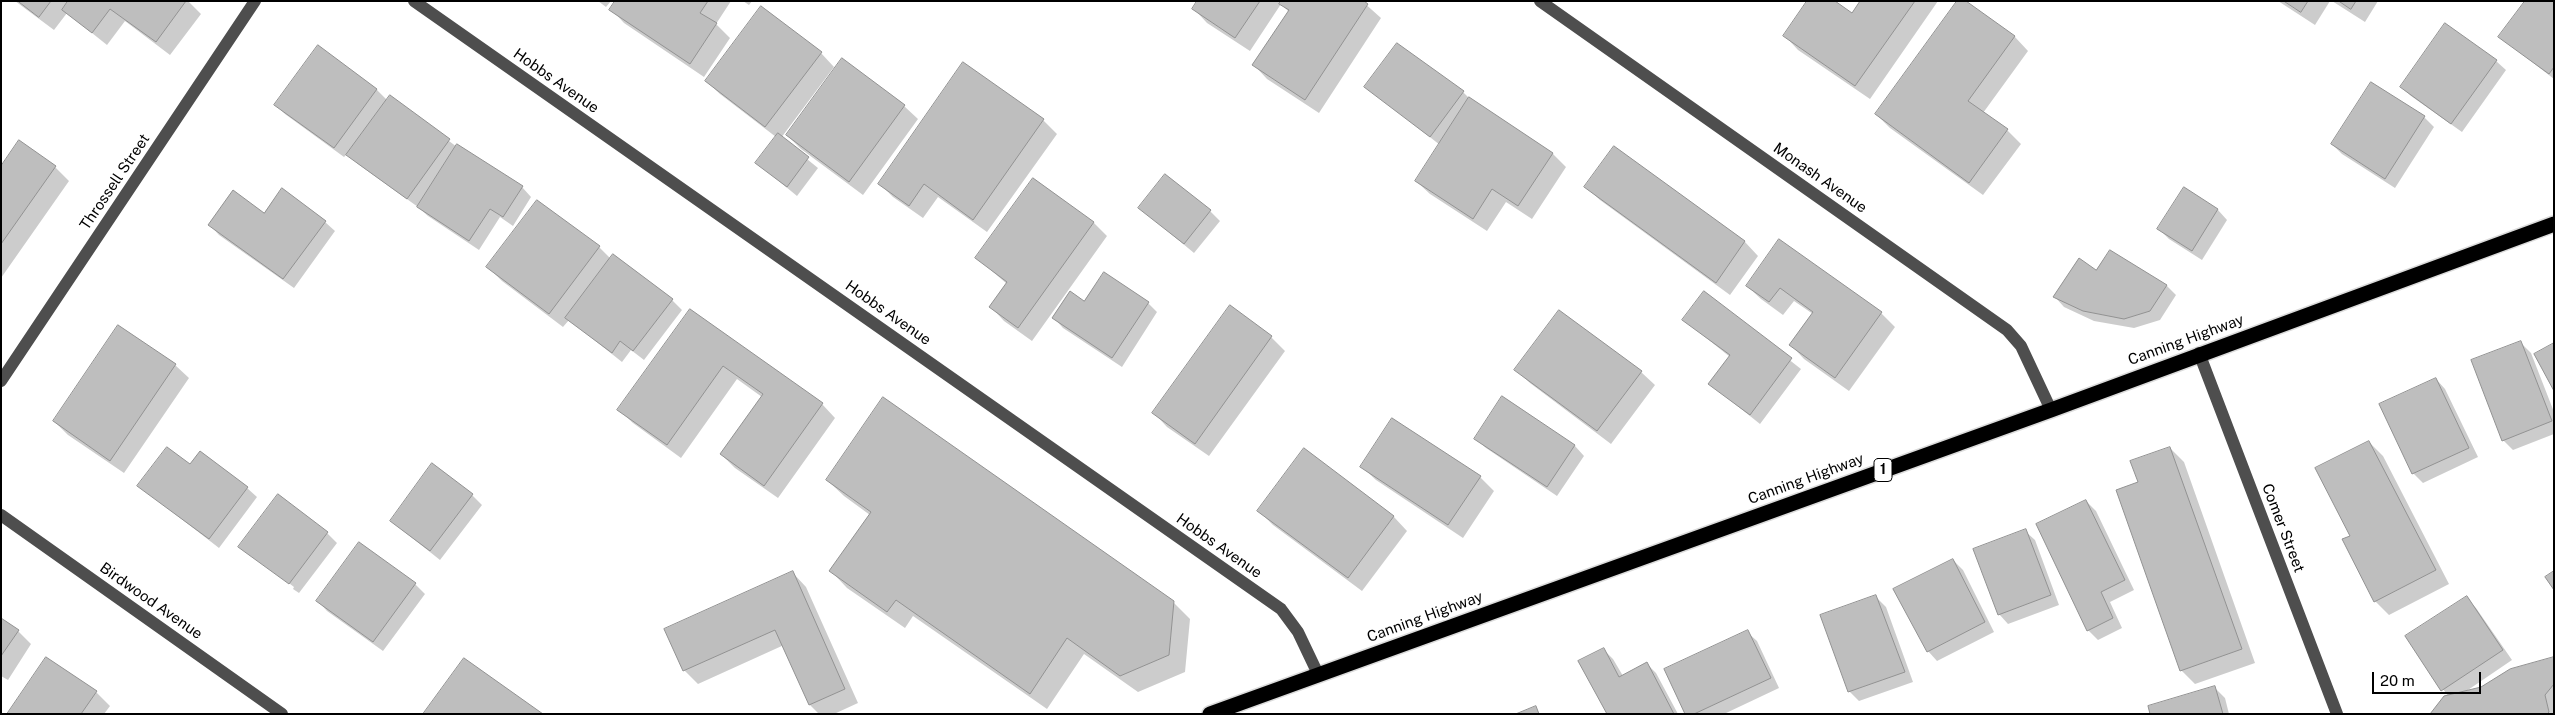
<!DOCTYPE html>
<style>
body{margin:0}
#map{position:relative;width:2555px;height:715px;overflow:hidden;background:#fff;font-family:"Public Sans",sans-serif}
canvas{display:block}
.frame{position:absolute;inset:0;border:2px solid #000;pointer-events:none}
.scale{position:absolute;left:2372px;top:672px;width:109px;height:22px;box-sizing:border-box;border:2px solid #000;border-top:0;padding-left:6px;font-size:15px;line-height:18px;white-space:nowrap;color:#000;-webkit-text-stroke:4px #fff;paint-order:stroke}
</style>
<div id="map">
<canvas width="2555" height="715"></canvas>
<div class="frame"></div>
<div class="scale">20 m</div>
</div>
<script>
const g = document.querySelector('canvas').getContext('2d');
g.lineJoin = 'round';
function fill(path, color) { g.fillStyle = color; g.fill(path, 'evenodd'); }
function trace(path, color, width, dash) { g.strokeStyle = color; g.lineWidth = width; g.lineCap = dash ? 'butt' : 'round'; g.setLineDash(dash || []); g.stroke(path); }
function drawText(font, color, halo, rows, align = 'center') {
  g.font = font + ' "Public Sans",sans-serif'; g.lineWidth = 5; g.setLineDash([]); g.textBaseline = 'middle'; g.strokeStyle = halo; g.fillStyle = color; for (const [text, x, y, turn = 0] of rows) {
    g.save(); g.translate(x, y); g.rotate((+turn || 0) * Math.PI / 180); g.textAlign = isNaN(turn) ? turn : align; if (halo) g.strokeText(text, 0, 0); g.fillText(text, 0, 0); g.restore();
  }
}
const shadow = new Path2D(`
 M 15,1 L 188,1 L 201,14 L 170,55 L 125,21 L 107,45 L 67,13 L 54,30 Z
 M 598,1 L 611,1 L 606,7 Z
 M 616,1 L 731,1 L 716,24 L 730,38 L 704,77 L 624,23 L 611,9 Z
 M 743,1 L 752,1 L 749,5 Z
 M 1199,1 L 1362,1 L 1381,18 L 1319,113 L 1267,79 L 1254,65 L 1289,12 L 1281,4 L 1250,51 L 1207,23 L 1194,9 Z
 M 1861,1 L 1938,1 L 1870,99 L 1798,50 L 1785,36 L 1852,15 Z
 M 1964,1 L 2015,37 L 2028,51 L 1983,113 L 2007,130 L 2021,144 L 1983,195 L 1890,128 L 1876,114 Z
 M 2278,1 L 2330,1 L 2315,25 Z
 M 2332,1 L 2378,1 L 2365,22 Z
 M 2554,3 L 2554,79 L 2500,37 Z
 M 318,47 L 377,90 L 387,100 L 390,97 L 457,147 L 522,187 L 531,197 L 513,226 L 500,217 L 479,250 L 428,216 L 418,207 L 358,164 L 347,154 L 344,157 L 285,114 L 276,105 Z
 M 821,53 L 834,67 L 781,138 L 818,168 L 797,196 L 757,163 L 776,137 L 720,94 L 706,81 Z
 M 2496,61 L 2506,70 L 2462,132 L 2411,96 L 2401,87 Z
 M 1366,87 L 1463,92 L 1470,99 L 1553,154 L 1566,167 L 1532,219 L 1506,202 L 1487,231 L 1430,194 L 1416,181 L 1440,145 Z
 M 904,106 L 918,119 L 863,195 L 801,149 L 787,135 Z
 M 2424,117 L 2434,127 L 2395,188 L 2342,154 L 2332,144 Z
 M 1043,120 L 1057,134 L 987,232 L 938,197 L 923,218 L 893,197 L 879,183 Z
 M 1614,148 L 1745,242 L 1758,256 L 1730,295 L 1600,200 L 1586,187 Z
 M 55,167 L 69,181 L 1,278 L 1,168 Z
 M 1034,179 L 1094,223 L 1107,236 L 1032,341 L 1004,321 L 991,307 L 1007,284 L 977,258 Z
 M 2184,189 L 2218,210 L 2227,220 L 2202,260 L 2169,239 L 2159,229 Z
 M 537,201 L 599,247 L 611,259 L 672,300 L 682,310 L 644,360 L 631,350 L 622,362 L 569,320 L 563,327 L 502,281 L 488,267 Z
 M 1140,208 L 1210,211 L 1220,221 L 1194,253 Z
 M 264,214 L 325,222 L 335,231 L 294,288 L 219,235 L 210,225 Z
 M 1779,241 L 1881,313 L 1895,327 L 1849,391 L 1804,359 L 1791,345 L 1813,314 L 1794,301 L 1783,315 L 1761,299 L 1747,286 Z
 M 2111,252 L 2167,286 L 2176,295 L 2160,320 L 2134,328 L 2094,321 L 2064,307 L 2055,297 L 2096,272 Z
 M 1704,293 L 1801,369 L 1760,424 L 1710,384 L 1730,357 L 1684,320 Z
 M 1085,302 L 1148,303 L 1157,312 L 1122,367 L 1063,328 L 1054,318 Z
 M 690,310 L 822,404 L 835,418 L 778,498 L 735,468 L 721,454 L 762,397 L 737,379 L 681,458 L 633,423 L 619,410 Z
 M 1271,337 L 1285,351 L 1209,456 L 1167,427 L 1154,413 Z
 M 2521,343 L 2531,353 L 2554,412 L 2554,434 L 2513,450 L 2503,440 Z
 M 175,365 L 189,378 L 124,473 L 68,435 L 54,421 Z
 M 1516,370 L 1641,372 L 1655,385 L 1611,444 L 1530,383 Z
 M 2436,379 L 2445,389 L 2478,457 L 2423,483 L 2413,473 Z
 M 1502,398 L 1575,446 L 1584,456 L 1557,496 L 1486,448 L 1476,439 Z
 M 1393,420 L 1480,477 L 1494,491 L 1463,538 L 1376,480 L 1362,467 Z
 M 2369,442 L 2383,456 L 2449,584 L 2389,615 L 2375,601 L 2351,536 Z
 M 2170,448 L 2184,462 L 2255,663 L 2195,684 L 2181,670 L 2140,483 Z
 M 1304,450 L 1394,517 L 1407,531 L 1362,591 L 1273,525 L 1259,511 Z
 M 827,480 L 1173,602 L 1190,619 L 1185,672 L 1138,692 L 1084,654 L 1047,709 L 913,616 L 905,628 L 847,588 L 831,571 L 870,515 L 844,496 Z
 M 139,486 L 247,488 L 257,497 L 219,548 Z
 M 472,495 L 482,505 L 440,560 L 391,521 Z
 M 2086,501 L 2096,511 L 2134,590 L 2110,602 L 2122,628 L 2098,640 L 2088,630 Z
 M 2025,531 L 2035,540 L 2059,605 L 2008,624 L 1999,614 Z
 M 327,533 L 337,543 L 299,593 L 293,589 L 294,587 L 249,553 L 249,555 L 240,546 Z
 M 1953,560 L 1963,570 L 1994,632 L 1937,661 L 1928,651 Z
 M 793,573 L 806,587 L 858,703 L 834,714 L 819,714 L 810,705 L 784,645 L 698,684 L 684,670 Z
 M 415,584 L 425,594 L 383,651 L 327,611 L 318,601 Z
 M 1876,597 L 1886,607 L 1913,682 L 1859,701 L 1849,691 Z
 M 2466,598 L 2476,608 L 2512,660 L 2465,692 L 2481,688 L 2554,659 L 2554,714 L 2431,714 L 2448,696 L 2406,637 Z
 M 1,620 L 18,631 L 31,644 L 8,680 L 1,676 Z
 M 1747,632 L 1757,641 L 1779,688 L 1724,714 L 1686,714 Z
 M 1604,650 L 1613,659 L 1623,676 L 1647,664 L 1656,673 L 1678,714 L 1608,714 Z
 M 2215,688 L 2225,698 L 2229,714 L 2151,714 Z
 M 96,692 L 110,706 L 104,714 L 9,714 Z`);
const building = new Path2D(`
 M 18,1 L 51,1 L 39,17 Z
 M 68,1 L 186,1 L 156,42 L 110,9 L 92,33 L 62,10 Z
 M 615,1 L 708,1 L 700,13 L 717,23 L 690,64 L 609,10 Z
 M 1197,1 L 1260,1 L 1235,38 L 1192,9 Z
 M 1281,1 L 1364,1 L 1368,4 L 1305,100 L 1252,65 L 1289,10 L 1279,4 Z
 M 1807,1 L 1835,1 L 1852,13 L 1860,1 L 1915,1 L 1855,86 L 1783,36 Z
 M 1957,1 L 1966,1 L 2015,36 L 1968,101 L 2008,129 L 1969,183 L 1875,114 Z
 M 2284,1 L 2308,1 L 2301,12 Z
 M 2339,1 L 2356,1 L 2351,9 Z
 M 2525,1 L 2554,1 L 2554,67 L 2549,74 L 2498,37 Z
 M 761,6 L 822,52 L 765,127 L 705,81 Z
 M 2445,23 L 2497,60 L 2451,124 L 2400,87 Z
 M 1397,43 L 1464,91 L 1430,137 L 1364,87 Z
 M 318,45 L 377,89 L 334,148 L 274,105 Z
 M 842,58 L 905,105 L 849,182 L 786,135 Z
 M 963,62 L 1044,119 L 973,220 L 924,184 L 909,206 L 878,184 Z
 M 2371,82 L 2425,116 L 2385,179 L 2331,144 Z
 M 390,95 L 450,139 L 407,199 L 346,155 Z
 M 1469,97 L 1553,153 L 1518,206 L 1492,189 L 1473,219 L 1415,181 Z
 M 778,133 L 809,157 L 787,187 L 755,163 Z
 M 19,140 L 56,166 L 1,244 L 1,166 Z
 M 457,144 L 523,186 L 503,217 L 490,209 L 469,241 L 417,207 Z
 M 1614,146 L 1745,241 L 1716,283 L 1584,187 Z
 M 1165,174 L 1211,210 L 1184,244 L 1138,208 Z
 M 1033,178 L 1094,222 L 1018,328 L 989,307 L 1007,282 L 975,258 Z
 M 2184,187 L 2218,209 L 2192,251 L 2157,229 Z
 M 282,188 L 326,221 L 283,279 L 208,225 L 233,190 L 264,213 Z
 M 537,200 L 600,246 L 549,314 L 486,267 Z
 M 1779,239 L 1882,312 L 1835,378 L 1789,345 L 1813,312 L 1780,288 L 1769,302 L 1746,286 Z
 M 2110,250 L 2167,285 L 2150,311 L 2124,319 L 2083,311 L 2053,297 L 2079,258 L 2096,270 Z
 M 613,254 L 673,299 L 633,351 L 620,341 L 612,353 L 565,318 Z
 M 1104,272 L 1149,302 L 1112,358 L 1052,318 L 1070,291 L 1084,301 Z
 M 1704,291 L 1792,358 L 1750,415 L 1708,384 L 1730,355 L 1682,320 Z
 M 1230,305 L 1272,336 L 1195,444 L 1152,413 Z
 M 690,309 L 823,403 L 764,486 L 720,454 L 763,394 L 723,366 L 667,445 L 617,410 Z
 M 1559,310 L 1642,371 L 1597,431 L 1514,370 Z
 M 118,325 L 176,364 L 110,461 L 53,421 Z
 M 2521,341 L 2552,421 L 2502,441 L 2471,360 Z
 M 2554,343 L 2554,391 L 2534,354 Z
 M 2436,378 L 2469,448 L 2412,474 L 2379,404 Z
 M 1502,396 L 1575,445 L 1547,487 L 1474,439 Z
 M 883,397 L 1174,601 L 1169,655 L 1120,676 L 1067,638 L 1030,694 L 896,600 L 887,612 L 829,571 L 871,512 L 826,480 Z
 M 1392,418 L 1481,476 L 1448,525 L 1360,467 Z
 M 2369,441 L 2436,570 L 2374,602 L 2342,539 L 2350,536 L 2315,468 Z
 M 167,447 L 190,464 L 200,451 L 248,487 L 209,539 L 137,486 Z
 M 2170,447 L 2242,649 L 2180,671 L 2116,490 L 2138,482 L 2130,461 Z
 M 1304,448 L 1394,516 L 1348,578 L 1257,511 Z
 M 432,463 L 473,494 L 430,551 L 390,521 Z
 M 278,494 L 328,532 L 289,584 L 238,547 Z
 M 2086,500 L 2125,580 L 2101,592 L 2113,618 L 2087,631 L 2036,524 Z
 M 2026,529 L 2051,595 L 1998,615 L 1973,549 Z
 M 359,542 L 416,583 L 373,642 L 316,601 Z
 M 1953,559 L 1985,622 L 1927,652 L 1893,589 Z
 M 793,571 L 845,689 L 809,705 L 775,630 L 683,671 L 664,629 Z
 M 2554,571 L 2554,590 L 2545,577 Z
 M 1876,595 L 1905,672 L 1848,692 L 1820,615 Z
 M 2467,596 L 2503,650 L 2441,691 L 2405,636 Z
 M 1,618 L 19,630 L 1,656 Z
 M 1748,630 L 1771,678 L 1694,714 L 1685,714 L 1664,669 Z
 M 1604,648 L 1619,677 L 1647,662 L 1674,714 L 1607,714 L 1578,661 Z
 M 46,657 L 97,691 L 81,714 L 7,714 Z
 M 2554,657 L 2554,684 L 2545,695 L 2549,712 L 2547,714 L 2430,714 L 2444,696 L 2481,687 L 2510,669 Z
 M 464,658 L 543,714 L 423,714 Z
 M 2215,686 L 2223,714 L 2150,714 L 2148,706 Z
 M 1536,706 L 1539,714 L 1516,714 Z`);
const minor = new Path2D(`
 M 414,1 L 1281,609 L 1298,632 L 1318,674
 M 1540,1 L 2007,330 L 2021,346 L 2051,410
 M 2199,353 L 2337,714
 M 1,381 L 255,1
 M 1,515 L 282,714`);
const highway = new Path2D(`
 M 1210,714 L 2051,410 L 2554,224`);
const shields = [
 [1883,470,18]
];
const shieldNames = [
 ["1",1883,470]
];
const streetNames = [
 ["Hobbs Avenue",556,81,35],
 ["Monash Avenue",1820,178,35],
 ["Throssell Street",115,182,-56],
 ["Hobbs Avenue",888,313,35],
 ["Canning Highway",2186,340,-20],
 ["Canning Highway",1806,479,-20],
 ["Comer Street",2283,528,69],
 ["Hobbs Avenue",1219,546,35],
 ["Birdwood Avenue",151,601,35],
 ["Canning Highway",1425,617,-20]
];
fill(shadow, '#0003');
fill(building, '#bebebe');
trace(building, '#929292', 1);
trace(highway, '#dbdbdb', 18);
trace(minor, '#4e4e4e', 12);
trace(highway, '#000', 15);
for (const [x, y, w] of shields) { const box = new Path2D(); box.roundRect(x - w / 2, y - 11.5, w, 23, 4); g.fillStyle = '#fff'; g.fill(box); trace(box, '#000', 1); }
drawText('bold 14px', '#000', null, shieldNames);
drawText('15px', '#000', '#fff', streetNames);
</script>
